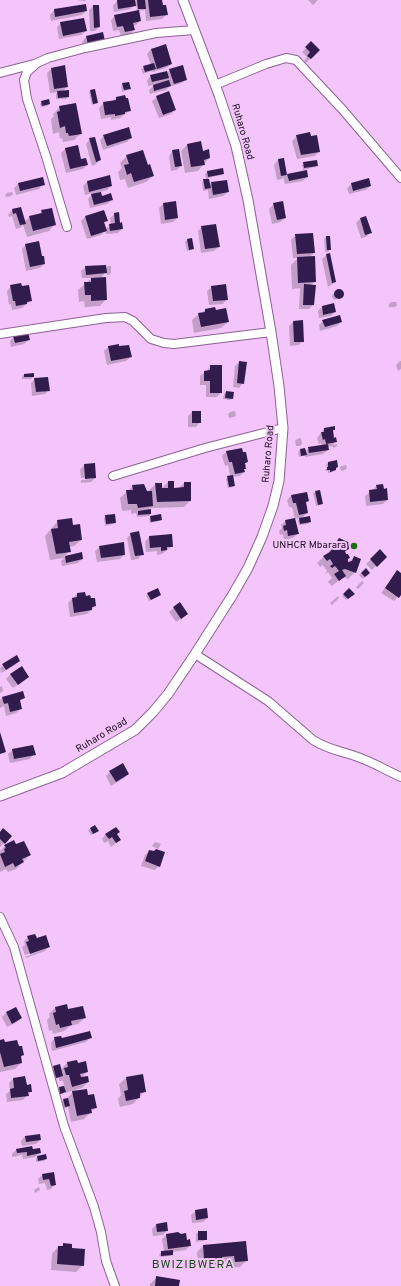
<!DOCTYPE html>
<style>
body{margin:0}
canvas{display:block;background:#f3c5fb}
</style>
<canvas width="401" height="1286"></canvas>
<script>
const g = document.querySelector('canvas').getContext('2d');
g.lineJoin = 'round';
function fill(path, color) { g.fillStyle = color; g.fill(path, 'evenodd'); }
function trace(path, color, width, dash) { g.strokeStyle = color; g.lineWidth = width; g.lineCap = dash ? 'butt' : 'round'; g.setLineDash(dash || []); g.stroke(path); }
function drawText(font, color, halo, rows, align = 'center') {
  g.font = font + ' Overpass,sans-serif'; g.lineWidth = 4; g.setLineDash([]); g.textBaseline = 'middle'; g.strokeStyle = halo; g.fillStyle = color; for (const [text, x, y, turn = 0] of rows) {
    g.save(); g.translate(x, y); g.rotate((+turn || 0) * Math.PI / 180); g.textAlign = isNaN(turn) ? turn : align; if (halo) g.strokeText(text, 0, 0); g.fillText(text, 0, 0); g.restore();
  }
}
const shadow = new Path2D(`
 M 76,0 L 86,0 L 85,1 Z
 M 125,0 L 134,0 L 134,2 L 136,0 L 161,0 L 162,6 L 166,15 L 162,19 L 146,21 L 145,10 L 138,11 L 140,21 L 136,25 L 133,26 L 134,30 L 130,34 L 121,36 L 119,30 L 113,31 L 111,20 L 115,16 L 137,11 L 136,4 L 130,9 L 114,12 L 113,6 L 117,1 Z
 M 308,0 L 318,0 L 313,5 Z
 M 93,6 L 98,6 L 99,27 L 95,31 L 90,31 L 89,10 Z
 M 54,10 L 86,11 L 82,15 L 51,21 L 50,15 Z
 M 61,23 L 86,31 L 81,35 L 59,39 L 57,27 Z
 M 86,37 L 104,41 L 84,49 L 82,42 Z
 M 311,43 L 319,50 L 306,63 L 304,61 L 307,57 L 302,52 Z
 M 151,49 L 171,64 L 166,68 L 153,72 L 152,71 L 143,74 L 141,69 L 151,65 L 147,54 Z
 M 51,69 L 67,87 L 62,92 L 68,97 L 66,99 L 56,99 L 56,94 L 58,92 L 50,93 L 47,73 Z
 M 170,70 L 186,79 L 182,83 L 169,87 L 166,90 L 150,94 L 149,90 L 154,85 L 148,86 L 147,80 L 151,76 L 167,73 Z
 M 123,84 L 129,88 L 128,90 L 122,92 L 121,86 Z
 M 90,91 L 97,103 L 92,105 L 89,92 Z
 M 157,97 L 175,110 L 171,114 L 159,118 L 152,101 Z
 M 116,98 L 129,111 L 120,118 L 111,120 L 111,117 L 101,119 L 99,108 L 104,103 L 112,102 Z
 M 42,102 L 49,104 L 47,106 L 41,107 L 40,104 Z
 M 60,107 L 81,133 L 74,140 L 63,142 L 62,138 L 60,139 L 59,132 L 53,134 L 51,119 L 54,116 L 53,114 Z
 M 104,136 L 131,138 L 127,142 L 103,150 L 100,140 Z
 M 297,136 L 319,151 L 315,156 L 297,159 L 292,141 Z
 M 90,139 L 100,160 L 96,164 L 92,166 L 86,144 Z
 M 200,142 L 202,152 L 209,158 L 198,171 L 185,173 L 181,151 L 187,145 Z
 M 66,148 L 81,160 L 87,165 L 83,169 L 66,173 L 61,153 Z
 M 173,151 L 181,166 L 177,170 L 171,171 L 169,156 Z
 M 127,156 L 147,166 L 153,176 L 146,182 L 128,188 L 125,179 L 120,180 L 118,172 L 122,168 L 120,163 Z
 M 278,160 L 283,160 L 286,176 L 288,175 L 307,177 L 303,181 L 285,184 L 283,177 L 282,179 L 277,180 L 274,165 Z
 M 304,163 L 317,165 L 315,167 L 303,170 L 302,165 Z
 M 222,169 L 223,174 L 221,175 L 208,178 L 209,186 L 211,183 L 228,192 L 223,196 L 209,199 L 208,190 L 203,191 L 202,182 L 206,180 L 205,174 L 207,172 Z
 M 87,182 L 111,186 L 107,190 L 100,192 L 101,197 L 112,200 L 107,204 L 90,208 L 88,199 L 93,193 L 85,195 L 83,186 Z
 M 18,184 L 43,184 L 39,189 L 16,195 L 14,188 Z
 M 352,184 L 370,186 L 366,190 L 349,194 L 347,188 Z
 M 12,192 L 13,194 L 11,196 L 6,197 L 5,195 L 7,193 Z
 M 163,204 L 177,218 L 173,222 L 161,224 L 159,208 Z
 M 274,204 L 285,218 L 281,222 L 272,224 L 269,209 Z
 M 20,208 L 24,222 L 30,217 L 38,215 L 42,211 L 55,224 L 49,231 L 27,237 L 23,225 L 20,228 L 16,229 L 12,216 L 9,217 L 8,215 L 12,210 Z
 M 104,211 L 107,220 L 103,224 L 105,229 L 111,225 L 110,218 L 115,214 L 122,228 L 118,233 L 106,234 L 105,231 L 101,235 L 87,239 L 81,221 L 85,217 Z
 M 360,219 L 371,232 L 366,237 L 361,238 L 356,223 Z
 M 202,227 L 218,247 L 214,251 L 201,253 L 198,231 Z
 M 296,235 L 314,253 L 309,258 L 315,281 L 311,285 L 315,286 L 313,305 L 309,309 L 299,309 L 300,288 L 292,289 L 291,265 L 298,258 L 293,258 L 291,240 Z
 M 326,237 L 329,237 L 330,250 L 328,252 L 325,252 L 324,239 Z
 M 192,239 L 193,248 L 191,250 L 187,251 L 185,242 L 187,240 Z
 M 26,245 L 41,257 L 44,264 L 40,268 L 26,271 L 22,249 Z
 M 327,255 L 335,282 L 330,286 L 328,287 L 322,259 Z
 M 108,266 L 111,266 L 111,273 L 109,275 L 107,275 L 106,272 L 101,278 L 106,299 L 100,306 L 85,307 L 84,301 L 79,302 L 78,290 L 92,278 L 82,278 L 81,271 L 86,267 L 106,269 Z
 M 11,286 L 31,300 L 22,308 L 12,310 L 11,304 L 9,305 L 7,291 Z
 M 212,287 L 227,299 L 223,304 L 209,305 L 207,291 Z
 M 339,290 L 341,291 L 343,294 L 342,296 L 334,300 L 332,297 L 332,295 Z
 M 391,302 L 396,302 L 397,305 L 395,307 L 389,307 L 389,304 Z
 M 322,307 L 335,312 L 331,316 L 319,318 L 318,311 Z
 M 205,310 L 228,322 L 221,328 L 194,333 L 192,320 L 199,314 L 202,313 Z
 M 323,321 L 341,322 L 337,326 L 320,331 L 319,325 Z
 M 293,322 L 303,341 L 299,345 L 290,346 L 289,326 Z
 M 14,337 L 29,340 L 24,344 L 11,347 L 10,341 Z
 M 108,347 L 118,348 L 131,357 L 126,361 L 107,365 L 104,351 Z
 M 400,361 L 401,361 L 401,369 L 398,371 L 396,365 Z
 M 240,362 L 243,383 L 239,388 L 233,387 L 235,366 Z
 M 211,366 L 221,393 L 217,397 L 206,397 L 206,385 L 200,385 L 200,376 L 205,372 L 206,372 Z
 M 33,374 L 33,377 L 31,379 L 22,379 L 22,376 L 24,375 Z
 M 35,379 L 49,390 L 45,394 L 32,396 L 31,383 Z
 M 226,392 L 232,399 L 230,400 L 223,399 L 224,394 Z
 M 235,411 L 236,415 L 234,417 L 229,418 L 228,414 L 230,412 Z
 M 192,412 L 200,422 L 196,427 L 188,427 L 188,416 Z
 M 324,429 L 334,429 L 332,431 L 333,439 L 336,441 L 333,445 L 337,444 L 337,446 L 333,448 L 332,446 L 327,447 L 328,450 L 323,454 L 305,457 L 305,455 L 299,457 L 298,452 L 300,450 L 304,449 L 305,452 L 309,448 L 322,446 L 321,443 L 319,444 L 317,438 Z
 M 301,438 L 302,444 L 300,446 L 296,446 L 295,441 L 297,439 Z
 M 241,450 L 247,462 L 244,464 L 244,472 L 240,476 L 232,477 L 234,486 L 232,487 L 228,488 L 226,479 L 230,476 L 228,465 L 225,466 L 222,456 L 226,452 Z
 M 328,463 L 337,467 L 333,472 L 328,473 L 328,471 L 326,471 L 325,470 L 327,469 L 326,465 Z
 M 84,465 L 95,478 L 91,482 L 81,483 L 81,480 L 92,479 L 92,477 L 81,478 L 80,470 Z
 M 346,465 L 347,468 L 345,470 L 341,471 L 340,467 L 342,466 Z
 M 168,482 L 173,489 L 178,489 L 184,483 L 190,501 L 184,507 L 150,508 L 147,511 L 150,514 L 149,516 L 137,517 L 136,513 L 131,514 L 131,510 L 122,511 L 120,498 L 133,486 L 146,492 L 149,492 L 149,490 L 156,484 L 161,489 Z
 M 377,486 L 387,500 L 383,504 L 366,506 L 365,496 Z
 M 315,492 L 322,503 L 320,505 L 316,506 L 313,493 Z
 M 291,496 L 308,501 L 305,503 L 307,513 L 302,518 L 310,522 L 308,524 L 299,525 L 298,520 L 301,518 L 294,519 L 298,533 L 293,538 L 284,540 L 283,534 L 280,535 L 279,531 L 282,528 L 281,525 L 286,521 L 295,519 L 292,507 L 289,507 L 287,500 Z
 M 106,516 L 115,522 L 113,524 L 105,526 L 104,518 Z
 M 151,517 L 161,520 L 159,521 L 150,523 L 149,519 Z
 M 58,521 L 72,526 L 81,540 L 74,546 L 69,547 L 69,551 L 64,557 L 81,554 L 82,559 L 78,563 L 62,566 L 61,561 L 64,558 L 50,560 L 45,536 Z
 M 131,534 L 142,554 L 138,559 L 131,560 L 127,538 Z
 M 171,536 L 172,546 L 162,554 L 157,555 L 157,551 L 146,552 L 145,542 L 149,537 Z
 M 339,539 L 348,549 L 344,553 L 347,564 L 354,557 L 355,572 L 348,579 L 343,577 L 332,586 L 328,582 L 332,578 L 328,572 L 325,574 L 327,571 L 323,565 L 320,567 L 317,563 L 326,555 L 333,546 Z
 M 100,547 L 124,554 L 120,559 L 97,562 L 95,551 Z
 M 380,551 L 386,556 L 372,570 L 366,564 Z
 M 366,569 L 369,573 L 363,579 L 359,575 Z
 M 397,572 L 401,574 L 401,593 L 394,601 L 381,593 Z
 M 362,581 L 364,583 L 358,589 L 356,587 Z
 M 349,590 L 353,594 L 346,600 L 342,596 Z
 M 148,593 L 160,595 L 149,601 L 146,595 Z
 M 77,594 L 85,597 L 95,606 L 87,614 L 70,617 L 68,603 Z
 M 338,596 L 339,598 L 332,605 L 330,603 Z
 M 180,603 L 187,614 L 176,622 L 169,612 Z
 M 19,660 L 15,665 L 1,673 L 0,668 L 3,665 Z
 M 11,674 L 28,677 L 13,688 L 6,679 Z
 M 2,686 L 3,691 L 0,693 L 0,687 Z
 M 2,698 L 23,698 L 19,702 L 21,709 L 16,713 L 6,716 L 4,706 L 0,708 L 0,700 Z
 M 13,750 L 34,754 L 30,759 L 10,763 L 8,754 Z
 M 110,772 L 128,774 L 124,778 L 111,786 L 106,776 Z
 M 90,829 L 97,831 L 91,835 L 88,830 Z
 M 0,833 L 11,836 L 0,847 Z
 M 106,834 L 116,834 L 120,840 L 111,847 L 108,841 L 104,843 L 102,839 Z
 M 155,842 L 161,844 L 158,849 L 152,846 Z
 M 5,846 L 16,846 L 30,855 L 16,869 L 8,872 L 6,869 L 0,872 L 0,851 Z
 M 149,851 L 159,866 L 155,870 L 141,866 L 145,855 Z
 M 28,937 L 36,940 L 49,946 L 45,951 L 26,958 L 22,947 L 25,945 L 24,941 ZM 45,947 L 45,949 L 25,957 L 25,955 Z
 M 16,1008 L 21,1018 L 17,1022 L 7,1027 L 2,1017 L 6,1013 Z
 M 55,1008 L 67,1010 L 85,1018 L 78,1024 L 70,1026 L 64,1031 L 53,1034 L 52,1030 L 49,1031 L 47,1020 L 50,1017 L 49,1014 Z
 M 55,1038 L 61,1040 L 90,1038 L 86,1042 L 52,1051 L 51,1043 Z
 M 0,1041 L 4,1044 L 18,1048 L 23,1055 L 20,1058 L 21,1063 L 15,1069 L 0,1072 Z
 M 76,1061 L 77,1064 L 87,1072 L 81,1078 L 88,1082 L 82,1088 L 65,1093 L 65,1092 L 59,1095 L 57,1090 L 64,1087 L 63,1081 L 59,1081 L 59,1078 L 55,1079 L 52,1069 L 54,1067 L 60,1070 L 67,1063 Z
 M 142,1075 L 145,1091 L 133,1104 L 120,1107 L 118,1099 L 121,1095 L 119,1084 L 126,1078 Z
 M 24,1077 L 26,1086 L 31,1091 L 23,1100 L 7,1102 L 6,1094 L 10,1091 L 9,1083 L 13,1079 Z
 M 74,1091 L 87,1096 L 96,1107 L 84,1119 L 71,1122 L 68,1107 L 64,1109 L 61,1102 L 66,1099 Z
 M 25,1136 L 40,1140 L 36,1144 L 22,1146 L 21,1141 Z
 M 16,1150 L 32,1150 L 40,1153 L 35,1157 L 23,1159 L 22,1155 L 12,1157 L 12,1154 Z
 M 37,1157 L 46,1159 L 44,1161 L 36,1162 L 36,1159 Z
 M 54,1173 L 55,1184 L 51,1189 L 47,1190 L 45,1183 L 39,1184 L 38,1179 L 43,1175 Z
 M 39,1187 L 40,1190 L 35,1193 L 34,1190 Z
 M 196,1211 L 207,1218 L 203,1222 L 192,1223 L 191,1215 Z
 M 156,1225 L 167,1230 L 163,1235 L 153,1236 L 152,1229 Z
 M 198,1232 L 206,1239 L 204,1241 L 196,1242 L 196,1234 Z
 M 166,1235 L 186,1241 L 190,1245 L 186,1250 L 172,1252 L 172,1254 L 170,1256 L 160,1257 L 159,1254 L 164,1251 L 162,1239 Z
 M 245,1242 L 247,1260 L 240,1267 L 229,1268 L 228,1262 L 221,1263 L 215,1269 L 203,1270 L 202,1264 L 198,1265 L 197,1252 L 203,1246 Z
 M 64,1244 L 71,1249 L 83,1265 L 76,1272 L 51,1270 L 52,1254 L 58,1247 L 61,1247 Z
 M 157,1277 L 178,1286 L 150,1286 L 150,1284 Z`);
const building = new Path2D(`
 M 117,0 L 135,0 L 136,6 L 118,9 Z
 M 137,0 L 145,0 L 146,9 L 138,9 Z
 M 148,0 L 162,0 L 163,5 L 166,5 L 168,15 L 150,17 Z
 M 86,4 L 87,11 L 55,17 L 54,9 Z
 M 93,5 L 99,5 L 100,27 L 94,28 Z
 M 139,10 L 141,21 L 133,23 L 135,30 L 125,32 L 123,26 L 117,27 L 114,15 Z
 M 84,18 L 87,31 L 63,36 L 60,22 Z
 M 103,32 L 105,41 L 88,45 L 86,36 Z
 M 311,41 L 320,50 L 311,59 L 307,56 L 310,52 L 305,47 Z
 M 166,44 L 172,64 L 157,69 L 151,49 Z
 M 154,63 L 156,69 L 145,72 L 143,66 Z
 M 65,65 L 68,87 L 54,89 L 51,68 Z
 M 183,65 L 187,80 L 174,84 L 169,69 Z
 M 167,71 L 169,78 L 152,82 L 150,75 Z
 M 169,80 L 171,86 L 154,91 L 153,85 Z
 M 129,82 L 131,89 L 124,90 L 122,83 Z
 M 95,89 L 98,103 L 93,104 L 90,90 Z
 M 69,90 L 69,97 L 58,98 L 57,91 Z
 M 169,91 L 176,110 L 163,115 L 156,96 Z
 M 125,95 L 126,98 L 128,98 L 131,111 L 125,112 L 125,114 L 115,116 L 115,114 L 105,115 L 103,102 L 116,100 L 116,97 Z
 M 49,99 L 50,104 L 42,106 L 41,101 Z
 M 76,103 L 82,134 L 69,136 L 68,133 L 66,133 L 65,126 L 60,128 L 57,112 L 60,111 L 59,106 Z
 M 129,127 L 132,138 L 107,146 L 103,135 Z
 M 310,132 L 311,136 L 317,135 L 320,152 L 301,155 L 296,135 Z
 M 95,137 L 101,160 L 96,162 L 89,138 Z
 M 201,141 L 203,151 L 209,149 L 210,158 L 204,160 L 205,165 L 191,167 L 187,144 Z
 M 78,145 L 81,159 L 86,158 L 88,165 L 70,169 L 65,148 Z
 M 179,149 L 182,166 L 175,167 L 172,150 Z
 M 143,150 L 148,165 L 150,164 L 154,176 L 134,182 L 131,173 L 127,175 L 124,165 L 129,164 L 126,155 Z
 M 284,158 L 287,175 L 281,176 L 278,159 Z
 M 317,160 L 318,166 L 304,168 L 303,162 Z
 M 223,168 L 224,174 L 208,177 L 207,171 Z
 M 307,170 L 308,177 L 289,181 L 287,174 Z
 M 110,175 L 112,186 L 89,192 L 87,181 Z
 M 43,177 L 45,185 L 20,191 L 18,183 Z
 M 369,178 L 371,186 L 353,191 L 351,183 Z
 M 203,179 L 209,179 L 211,188 L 205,189 Z
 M 227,180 L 229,192 L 213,195 L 211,182 Z
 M 101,192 L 102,196 L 111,193 L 113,200 L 94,205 L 91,194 Z
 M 176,201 L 178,218 L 165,220 L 163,203 Z
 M 283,201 L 286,218 L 277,220 L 273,203 Z
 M 21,207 L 26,224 L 20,225 L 16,213 L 13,214 L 12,209 Z
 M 52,208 L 56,225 L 33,231 L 29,216 L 42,213 L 41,210 Z
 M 104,210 L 108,221 L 104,222 L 107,231 L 91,236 L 85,216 Z
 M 119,212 L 120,223 L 122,222 L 123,229 L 110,231 L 109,224 L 115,223 L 114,213 Z
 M 366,216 L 372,233 L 365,235 L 360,218 Z
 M 216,224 L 220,247 L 205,249 L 201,226 Z
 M 313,233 L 315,253 L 297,254 L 295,234 Z
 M 326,236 L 330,236 L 331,250 L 327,250 Z
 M 192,238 L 194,249 L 189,250 L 187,239 Z
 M 39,241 L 42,256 L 44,256 L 45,264 L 30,267 L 25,244 Z
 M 330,253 L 336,282 L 332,283 L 326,254 Z
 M 315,256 L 316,282 L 298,283 L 297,257 Z
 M 106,265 L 107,273 L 86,275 L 85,266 Z
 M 106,277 L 107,300 L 91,301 L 91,295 L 85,295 L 84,282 L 91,282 L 91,278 Z
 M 21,283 L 22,286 L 29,285 L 32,301 L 27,302 L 27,304 L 16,306 L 15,301 L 13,301 L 10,285 Z
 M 226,284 L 228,300 L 213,301 L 211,286 Z
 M 304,284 L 316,285 L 314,305 L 303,305 Z
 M334 294a5 5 0 1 1 10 0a5 5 0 1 1-10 0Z
 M 334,303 L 336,312 L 323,315 L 322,306 Z
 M 215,307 L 216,310 L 226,308 L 229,322 L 201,327 L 198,313 L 205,312 L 205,309 Z
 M 340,315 L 342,322 L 325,327 L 322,320 Z
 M 303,320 L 304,342 L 294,342 L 293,321 Z
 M 28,332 L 30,340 L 15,343 L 13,336 Z
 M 119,344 L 119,346 L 129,345 L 132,357 L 111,361 L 108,346 Z
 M 239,361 L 247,362 L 244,384 L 237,383 Z
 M 210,365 L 222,365 L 222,393 L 210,393 L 210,381 L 204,381 L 204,371 L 210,370 Z
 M 34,373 L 34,377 L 24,377 L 24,374 Z
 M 48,377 L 50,391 L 36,392 L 34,378 Z
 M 226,391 L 234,392 L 233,399 L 225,398 Z
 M 192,411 L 201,411 L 201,423 L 192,423 Z
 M 335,426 L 335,430 L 333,430 L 334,438 L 336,437 L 337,442 L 326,444 L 325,439 L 323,440 L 321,432 L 324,432 L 324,428 Z
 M 328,444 L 329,450 L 309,453 L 308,447 Z
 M 242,448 L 243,452 L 246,452 L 248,462 L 245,463 L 246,469 L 244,469 L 245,472 L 235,474 L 232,462 L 229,462 L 226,451 Z
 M 305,448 L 307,455 L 301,456 L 300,449 Z
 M 337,460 L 338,467 L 336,468 L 336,470 L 330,472 L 330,470 L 327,470 L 327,467 L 328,467 L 328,462 Z
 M 95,463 L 96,478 L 85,479 L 84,464 Z
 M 233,475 L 235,486 L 229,487 L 227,476 Z
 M 168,481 L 174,481 L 174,488 L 184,487 L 184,482 L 191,482 L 191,501 L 157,502 L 155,483 L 162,483 L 162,488 L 168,488 Z
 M 144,484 L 147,491 L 152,491 L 153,506 L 138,508 L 137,504 L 128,504 L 126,490 L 133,490 L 132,485 Z
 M 383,484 L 384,489 L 387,488 L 388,500 L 370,502 L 369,490 L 377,489 L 376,485 Z
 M 320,490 L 323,504 L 318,505 L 315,491 Z
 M 307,492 L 309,501 L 306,502 L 308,513 L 299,515 L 296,503 L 293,503 L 291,495 Z
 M 151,509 L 151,514 L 138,515 L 138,511 Z
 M 115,514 L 116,523 L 106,524 L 105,515 Z
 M 161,514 L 162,520 L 151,522 L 150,516 Z
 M 310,516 L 311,522 L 300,524 L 299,518 Z
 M 72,518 L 73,525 L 80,524 L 82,540 L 69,542 L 71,552 L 56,554 L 51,529 L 58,528 L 57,520 Z
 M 295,518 L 299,534 L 288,536 L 287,530 L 284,531 L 283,526 L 286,525 L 285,520 Z
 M 139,531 L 144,555 L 135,556 L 130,533 Z
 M 172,534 L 173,547 L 167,547 L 167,550 L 161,551 L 161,547 L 150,548 L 149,536 Z
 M 339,538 L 348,542 L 349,549 L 345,551 L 346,554 L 348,554 L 350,558 L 348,559 L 348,562 L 352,561 L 354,556 L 361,559 L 356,573 L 345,569 L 342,570 L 346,576 L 339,581 L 334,574 L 339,571 L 335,566 L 332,568 L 330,566 L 333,564 L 330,559 L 327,561 L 323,556 L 330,552 Z
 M 124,542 L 125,555 L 101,558 L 99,546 Z
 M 380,549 L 387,557 L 377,567 L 370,559 Z
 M 82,552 L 83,559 L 66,563 L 65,556 Z
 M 366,568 L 370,573 L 365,577 L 361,573 Z
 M 397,570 L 401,573 L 401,595 L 399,598 L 385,588 Z
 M 158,588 L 161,595 L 151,600 L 147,593 Z
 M 349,588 L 355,594 L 348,599 L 343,594 Z
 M 85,592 L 86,596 L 90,595 L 91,598 L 95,598 L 96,606 L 92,607 L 92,610 L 74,613 L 72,598 L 77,597 L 77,593 Z
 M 180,602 L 188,614 L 181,619 L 173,607 Z
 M 17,655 L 20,661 L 6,670 L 2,664 Z
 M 22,666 L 29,677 L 18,685 L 10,674 Z
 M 23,691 L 25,698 L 20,700 L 22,709 L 10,712 L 8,703 L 4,704 L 2,697 Z
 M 0,732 L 6,752 L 0,754 Z
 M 33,745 L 36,755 L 14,759 L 12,749 Z
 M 123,763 L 129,774 L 116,782 L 109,771 Z
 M 95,825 L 99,831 L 93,834 L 90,828 Z
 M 116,827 L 120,832 L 117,834 L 121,840 L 116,843 L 112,837 L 109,839 L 105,834 Z
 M 3,828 L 12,836 L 5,844 L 0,839 L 0,832 Z
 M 14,840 L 16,844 L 24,841 L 31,855 L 22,859 L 24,862 L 15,867 L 13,863 L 5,867 L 0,854 L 5,852 L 4,849 L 6,848 L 4,845 Z
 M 156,849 L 165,852 L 160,867 L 145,861 L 149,850 L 154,851 Z
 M 35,934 L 37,938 L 46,935 L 50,947 L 30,954 L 26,942 L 29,941 L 27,936 Z
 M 67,1004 L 68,1009 L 83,1006 L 86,1018 L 71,1021 L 72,1025 L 60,1028 L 59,1024 L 56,1025 L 53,1013 L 56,1012 L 55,1007 Z
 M 16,1007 L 22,1018 L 12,1024 L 6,1012 Z
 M 90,1031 L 92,1038 L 56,1048 L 54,1037 L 61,1036 L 62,1038 Z
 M 4,1039 L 5,1042 L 17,1040 L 19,1046 L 22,1046 L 24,1055 L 21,1056 L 22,1063 L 4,1067 L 0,1052 L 0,1040 Z
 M 77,1060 L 78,1063 L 86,1061 L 88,1072 L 80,1074 L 81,1077 L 88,1076 L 89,1082 L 72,1087 L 69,1075 L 66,1075 L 64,1068 L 68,1067 L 67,1062 Z
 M 60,1064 L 63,1076 L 56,1078 L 53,1066 Z
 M 143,1074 L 146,1092 L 140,1093 L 140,1098 L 126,1101 L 124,1091 L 128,1090 L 126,1077 Z
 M 25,1076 L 27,1085 L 31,1084 L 32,1092 L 28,1092 L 29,1096 L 11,1098 L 10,1089 L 14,1088 L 13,1078 Z
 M 64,1086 L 66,1092 L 60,1094 L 59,1087 Z
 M 87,1089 L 88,1095 L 94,1094 L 97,1108 L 91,1109 L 92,1113 L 77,1116 L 72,1091 Z
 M 68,1098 L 70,1106 L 65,1107 L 63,1099 Z
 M 40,1134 L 41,1140 L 26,1142 L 25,1136 Z
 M 32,1146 L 33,1149 L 40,1148 L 41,1153 L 27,1156 L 27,1152 L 17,1153 L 16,1149 Z
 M 46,1154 L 47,1159 L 38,1161 L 37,1156 Z
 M 54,1172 L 56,1185 L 51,1186 L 49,1179 L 43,1180 L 42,1174 Z
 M 207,1208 L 208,1218 L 196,1220 L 195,1210 Z
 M 167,1222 L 168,1231 L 157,1232 L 156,1224 Z
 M 198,1231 L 207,1231 L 207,1240 L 198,1240 Z
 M 178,1232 L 181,1234 L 186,1233 L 187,1240 L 190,1239 L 191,1246 L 168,1249 L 166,1234 Z
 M 246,1241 L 248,1261 L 235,1262 L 234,1256 L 222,1257 L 222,1263 L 209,1264 L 208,1258 L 204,1259 L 203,1245 Z
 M 63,1243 L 72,1244 L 72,1248 L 85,1249 L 84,1266 L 57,1264 L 58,1246 L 63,1246 Z
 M 173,1250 L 173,1255 L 161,1256 L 161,1251 Z
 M 156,1276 L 180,1280 L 179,1286 L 155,1286 Z`);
const minor = new Path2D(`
 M 0,73 L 34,64
 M 215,85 L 266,64 L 286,58 L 296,60 L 342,109 L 401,178
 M 67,227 L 46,156 L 27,99 L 24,80 L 27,72 L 37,63 L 48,58 L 85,48 L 156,33 L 194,30
 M 0,334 L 106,318 L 125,317 L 133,321 L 151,339 L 164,343 L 174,344 L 271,332
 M 113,476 L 205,448 L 283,428
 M 195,654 L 268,701 L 313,740 C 329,750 338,750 355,756 C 371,761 385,770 401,777
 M 0,917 L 14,947 L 64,1126 L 94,1207 L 101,1232 L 106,1261 L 115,1286`);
const tertiary = new Path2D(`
 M 0,796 L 62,773 L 135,730 L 153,712 L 168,694 L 195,654 L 232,596 L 248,568 L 262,537 L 273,506 L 279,481 L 283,428 L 279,386 L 271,332 L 248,200 L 236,146 L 219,95 L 183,0`);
const markers = [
 [354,546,4,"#1e6d12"]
];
const streetNames = [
 ["Ruharo Road",242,132,74],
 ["Ruharo Road",269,454,-85],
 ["Ruharo Road",102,736,-31]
];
const poiNames = [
 ["UNHCR Mbarara",346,546]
];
const quarterNames = [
 ["BWIZIBWERA",193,1266]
];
fill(shadow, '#0003');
fill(building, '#321c4e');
trace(minor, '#8c6293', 10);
trace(tertiary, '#8c6293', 11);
trace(minor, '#fff', 8);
trace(tertiary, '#fff', 9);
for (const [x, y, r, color] of markers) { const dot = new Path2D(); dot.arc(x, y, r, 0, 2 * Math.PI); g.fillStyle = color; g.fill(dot); trace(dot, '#f3c5fb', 1.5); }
drawText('10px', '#1b0a1d', '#f3c5fb', streetNames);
drawText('10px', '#1b0a1d', '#f3c5fb', poiNames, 'right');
g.letterSpacing = '1px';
drawText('12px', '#1a4a13', '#f3c5fb', quarterNames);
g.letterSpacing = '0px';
</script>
